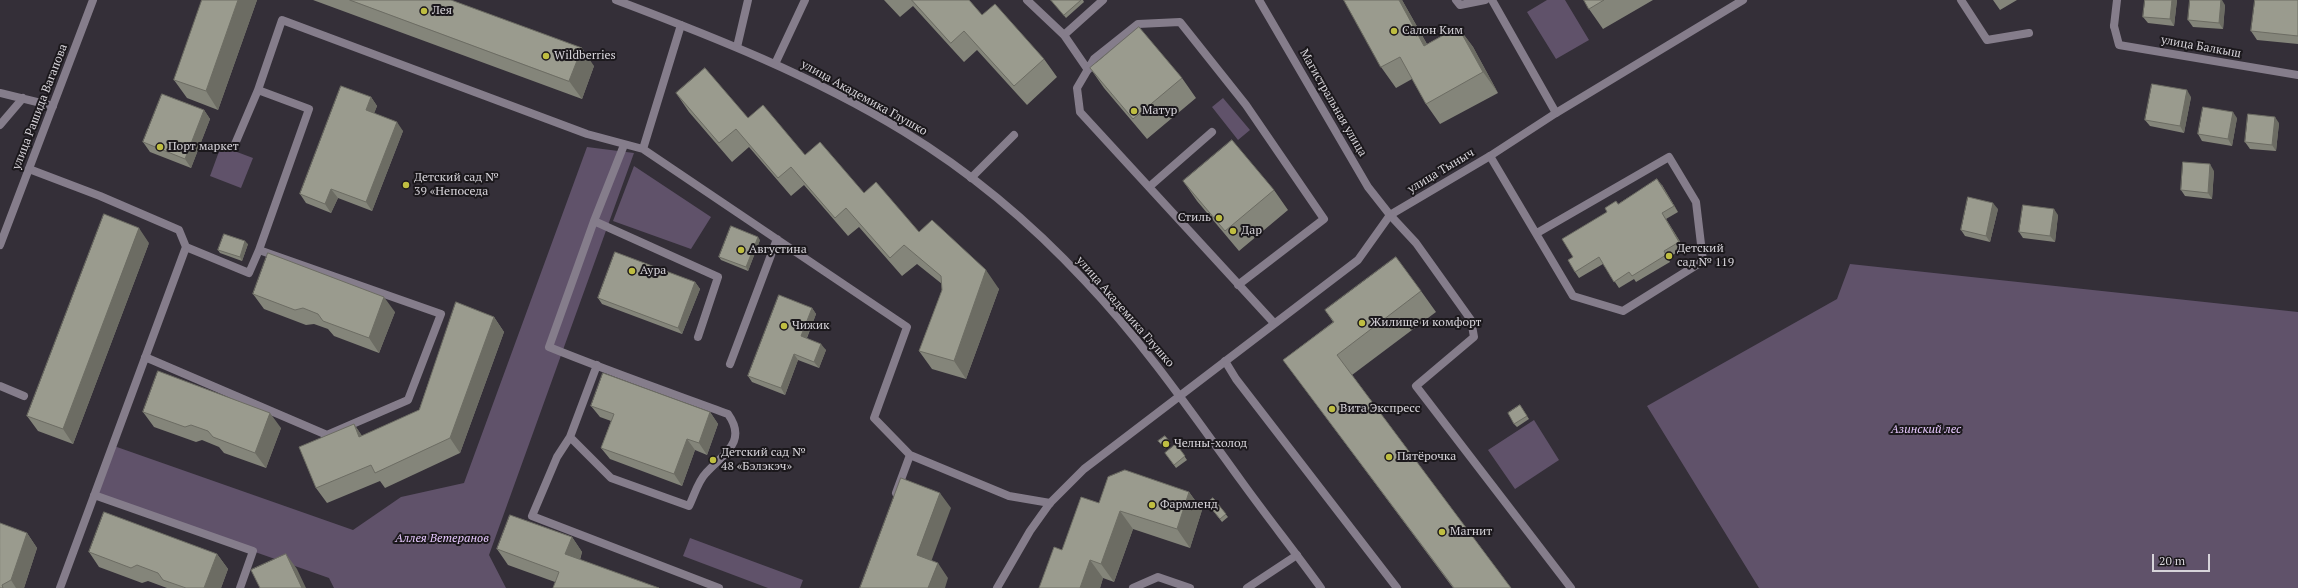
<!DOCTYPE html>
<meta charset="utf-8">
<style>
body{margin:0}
#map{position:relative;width:2298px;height:588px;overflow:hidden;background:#342f38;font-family:"PT Serif",serif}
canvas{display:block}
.scale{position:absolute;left:2152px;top:554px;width:58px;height:18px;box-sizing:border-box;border:2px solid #d7d4da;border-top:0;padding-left:5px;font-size:12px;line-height:14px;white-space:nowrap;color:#d7d4da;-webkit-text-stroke:3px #1b181c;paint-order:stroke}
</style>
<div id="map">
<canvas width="2298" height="588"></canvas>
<div class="scale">20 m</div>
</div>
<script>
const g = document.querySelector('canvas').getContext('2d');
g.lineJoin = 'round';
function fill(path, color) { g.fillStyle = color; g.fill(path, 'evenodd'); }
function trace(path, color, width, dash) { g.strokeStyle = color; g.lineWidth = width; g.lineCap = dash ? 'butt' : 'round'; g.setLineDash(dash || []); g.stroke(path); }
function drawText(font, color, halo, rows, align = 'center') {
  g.font = font + ' "PT Serif",serif'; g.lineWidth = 4; g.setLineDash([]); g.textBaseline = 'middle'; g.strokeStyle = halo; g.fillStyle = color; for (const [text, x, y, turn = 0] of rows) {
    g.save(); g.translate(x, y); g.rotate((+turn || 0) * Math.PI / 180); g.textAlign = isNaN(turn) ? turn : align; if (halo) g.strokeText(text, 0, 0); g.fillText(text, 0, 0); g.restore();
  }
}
const green = new Path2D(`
 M 1547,0 L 1565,0 L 1589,40 L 1556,59 L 1527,12 Z
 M 1223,98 L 1250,130 L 1238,140 L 1212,107 Z
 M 221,146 L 253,158 L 241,188 L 210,176 Z
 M 587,147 L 634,153 L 489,555 L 506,588 L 334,588 L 329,578 L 96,496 L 114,446 L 353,530 L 401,497 L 464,483 Z
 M 634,166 L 711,217 L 691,249 L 613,221 Z
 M 1850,264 L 2298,312 L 2298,588 L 1759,588 L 1647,406 L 1837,299 Z
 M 1534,420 L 1559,460 L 1515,489 L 1488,450 Z
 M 690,538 L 803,580 L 800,588 L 768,588 L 683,556 Z`);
const service = new Path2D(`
 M 1027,0 L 1064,35 L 1103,0
 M 1456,0 L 1460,5 L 1485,0
 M 1492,0 L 1556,113
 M 1961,0 L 1987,40 L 2029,33
 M 681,25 L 643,149 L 907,327 L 874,418 L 910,455
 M 2114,26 L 2117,0
 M 1064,35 L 1088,70
 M 737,47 L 748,0
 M 775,64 L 805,0
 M 258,90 L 309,109 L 259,250
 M 0,93 L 53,106
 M 0,125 L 23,98
 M 235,144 L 258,90 L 282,20 L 587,134 L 643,149
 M 1490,156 L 1573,296 L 1623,311 L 1703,261 L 1696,202 L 1669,157 L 1537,233
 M 29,169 L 100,196 L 179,230 L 186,247 L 60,588
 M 971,178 L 1014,135
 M 1149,187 L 1212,132
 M 1390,215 L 1416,243 L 1471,320 L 1474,337 L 1416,386 L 1571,588
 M 594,221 L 718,277 L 698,337
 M 1238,285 L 1324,219 L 1246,105 L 1180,22 L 1138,24 L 1094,59 L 1077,88 L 1080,112 L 1274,323
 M 145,357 L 327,435 L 408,400 L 441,314 L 259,250 L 249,273 L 186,247
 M 1225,361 L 1236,379 L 1397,588
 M 730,364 L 777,239
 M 597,365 L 570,437 L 611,478 L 689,506 C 694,496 698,481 706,473 C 723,454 748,442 728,414 C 668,392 608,371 549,347 L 594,221 L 624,145
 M 0,386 L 24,396
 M 570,437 L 557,457 L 532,516 L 719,588
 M 896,493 L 910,455 L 1009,496 L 1050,503
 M 94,495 L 253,551 L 240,588
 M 1133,588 L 1158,577 L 1190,588
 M 1247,588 L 1297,555`);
const minor = new Path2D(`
 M 616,0 C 714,37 813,76 903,131 C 969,171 1032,224 1085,281 C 1143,342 1192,413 1242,482 C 1268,518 1295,552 1321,588
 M 1259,0 L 1368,187 L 1390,215
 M 2114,26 L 2119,45 L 2298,75
 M 0,245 L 93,0
 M 997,588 L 1030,531 L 1050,503 L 1084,469 L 1358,260 L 1390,215 L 1490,156 L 1556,113 L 1743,0`);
const wall = new Path2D(`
 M 202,0 L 257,0 L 218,110 L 187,98 L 174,80 Z
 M 313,0 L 451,0 L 594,66 L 582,99 Z
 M 884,0 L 969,0 L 982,15 L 1044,59 L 1057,77 L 1027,105 L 977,50 L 964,62 L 913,6 L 900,17 Z
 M 1051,0 L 1083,0 L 1084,2 L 1066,18 Z
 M 1344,0 L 1402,0 L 1427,44 L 1458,27 L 1473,47 L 1498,93 L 1440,124 L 1426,104 L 1412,79 L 1396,88 L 1381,67 Z
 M 1584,0 L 1653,0 L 1603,29 L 1589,9 Z
 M 1993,0 L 2017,0 L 2000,10 Z
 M 2177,0 L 2174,26 L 2148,23 L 2143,17 Z
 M 2298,0 L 2298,44 L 2257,40 L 2251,31 Z
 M 2225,5 L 2223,29 L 2193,27 L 2188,20 Z
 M 1090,68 L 1182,78 L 1196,98 L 1147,139 L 1104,88 Z
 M 676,93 L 748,118 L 864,193 L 999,289 L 966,379 L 932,369 L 919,351 L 942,290 L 942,284 L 917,264 L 902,276 L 859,227 L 848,236 L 804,185 L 791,196 L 749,147 L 732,162 L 689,112 Z
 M 371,97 L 377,106 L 374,113 L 403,131 L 372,211 L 338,198 L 331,213 L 306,203 L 300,194 Z
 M 2191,97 L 2184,133 L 2150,126 L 2145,120 Z
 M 204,110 L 210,119 L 191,168 L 150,152 L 143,142 Z
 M 2237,118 L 2232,146 L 2202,141 L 2198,134 Z
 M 2279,123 L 2276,151 L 2250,149 L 2245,142 Z
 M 2214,171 L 2212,199 L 2185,196 L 2181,190 Z
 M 1183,181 L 1274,190 L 1288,210 L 1239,251 L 1197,201 Z
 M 1662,185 L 1678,212 L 1666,219 L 1684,248 L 1668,258 L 1670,262 L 1636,282 L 1634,279 L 1619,288 L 1603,264 L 1579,278 L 1575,272 L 1573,257 L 1607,212 Z
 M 1998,209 L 1990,242 L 1965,236 L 1961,230 Z
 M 2058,215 L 2055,242 L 2023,238 L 2019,232 Z
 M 760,240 L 748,271 L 721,260 L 719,257 Z
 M 149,243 L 73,444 L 38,431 L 27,416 Z
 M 248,244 L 242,261 L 220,253 L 218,250 Z
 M 695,282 L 700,289 L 682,334 L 602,304 L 598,298 Z
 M 1421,291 L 1436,312 L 1352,375 L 1511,588 L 1453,588 L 1298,380 L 1283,360 L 1333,322 L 1325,310 Z
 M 253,294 L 395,312 L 379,353 L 334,336 L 328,329 L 314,324 L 306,325 L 264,309 Z
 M 812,308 L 816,314 L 807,338 L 826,350 L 819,368 L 798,360 L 785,395 L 752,382 L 748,376 Z
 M 494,317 L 504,332 L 460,453 L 385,488 L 380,481 L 327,503 L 316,488 L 354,424 L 362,436 L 419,410 Z
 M 1520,405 L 1529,419 L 1517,427 L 1514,424 Z
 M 591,406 L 710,412 L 718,424 L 707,455 L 695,450 L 682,486 L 610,459 L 601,448 L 611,421 L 600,417 Z
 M 143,412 L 281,428 L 266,468 L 224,453 L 219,447 L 202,440 L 196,442 L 154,427 Z
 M 1158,441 L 1169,441 L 1171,444 L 1165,449 Z
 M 1176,444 L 1187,460 L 1176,468 L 1165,453 Z
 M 1189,492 L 1202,510 L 1190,548 L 1133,529 L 1114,582 L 1103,578 L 1100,588 L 1039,588 L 1062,550 L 1099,503 Z
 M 1213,498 L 1228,517 L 1222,522 L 1207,503 Z
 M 27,533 L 37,548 L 24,588 L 0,588 Z
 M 572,537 L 582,552 L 580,560 L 555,582 L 508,565 L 497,549 Z
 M 89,552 L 217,554 L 228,569 L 221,588 L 167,588 L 148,581 L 142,583 L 99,567 Z`);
const shadedWall = new Path2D(`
 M 238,0 L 257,0 L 218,110 L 206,91 Z
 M 1399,0 L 1402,0 L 1439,66 L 1424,46 Z
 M 2172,0 L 2177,0 L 2174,26 L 2170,19 Z
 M 2221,0 L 2222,0 L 2225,5 L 2223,29 L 2219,23 Z
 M 1458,27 L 1473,47 L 1498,93 L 1483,72 Z
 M 582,48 L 594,66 L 582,99 L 569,81 Z
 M 2187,90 L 2191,97 L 2184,133 L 2180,126 Z
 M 371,97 L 377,106 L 372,119 L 366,110 Z
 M 204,110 L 210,119 L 191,168 L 185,159 Z
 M 2233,112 L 2237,118 L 2232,146 L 2228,139 Z
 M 2275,117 L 2279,123 L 2276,151 L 2272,145 Z
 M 397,122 L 403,131 L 372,211 L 366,202 Z
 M 2210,164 L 2214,171 L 2212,199 L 2208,193 Z
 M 1657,179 L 1662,185 L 1678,212 L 1674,206 Z
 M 331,189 L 338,198 L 331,213 L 325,204 Z
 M 1993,203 L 1998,209 L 1990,242 L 1986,236 Z
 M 2054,209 L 2058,215 L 2055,242 L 2050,236 Z
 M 1662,213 L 1666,219 L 1684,248 L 1679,242 Z
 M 139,228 L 149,243 L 73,444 L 63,429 Z
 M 758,237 L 760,240 L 748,271 L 746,267 Z
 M 245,241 L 248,244 L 242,261 L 240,257 Z
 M 986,270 L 999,289 L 966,379 L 954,361 Z
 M 695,282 L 700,289 L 682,334 L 678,328 Z
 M 384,297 L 395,312 L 379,353 L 369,338 Z
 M 812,308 L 816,314 L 805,342 L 801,336 Z
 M 494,317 L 504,332 L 460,453 L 450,438 Z
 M 821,344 L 826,350 L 819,368 L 814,362 Z
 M 794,354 L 798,360 L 785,395 L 781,388 Z
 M 710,412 L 718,424 L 707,455 L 699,443 Z
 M 270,413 L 281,428 L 266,468 L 255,453 Z
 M 354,424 L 364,439 L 359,437 Z
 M 687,439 L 695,450 L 682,486 L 674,474 Z
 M 1189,492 L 1202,510 L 1190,548 L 1177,529 Z
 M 940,493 L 951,508 L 928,570 L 917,555 Z
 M 1120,511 L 1133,529 L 1114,582 L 1101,564 Z
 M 27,533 L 37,548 L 24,588 L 16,588 L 11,580 Z
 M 572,537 L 582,552 L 576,570 L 565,554 Z
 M 217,554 L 228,569 L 221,588 L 204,588 Z
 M 286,554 L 297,569 L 306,588 L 302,588 Z
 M 1090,560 L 1103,578 L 1100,588 L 1080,588 Z
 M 938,563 L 948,578 L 945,588 L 928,588 Z`);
const building = new Path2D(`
 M 202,0 L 238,0 L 206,91 L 174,80 Z
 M 350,0 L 451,0 L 582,48 L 569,81 Z
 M 912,0 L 969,0 L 982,15 L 995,4 L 1044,59 L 1014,86 L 964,31 L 951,43 Z
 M 1051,0 L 1081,0 L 1064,15 Z
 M 1344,0 L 1399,0 L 1424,46 L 1458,27 L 1483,72 L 1426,104 L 1400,57 L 1381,67 Z
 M 1584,0 L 1604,0 L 1589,9 Z
 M 2145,0 L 2172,0 L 2170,19 L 2143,17 Z
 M 2190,0 L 2221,0 L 2219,23 L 2188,20 Z
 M 2255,0 L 2298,0 L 2298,36 L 2251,31 Z
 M 1139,27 L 1182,78 L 1133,119 L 1090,68 Z
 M 705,68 L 748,118 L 763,105 L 805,155 L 820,142 L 864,193 L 876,182 L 919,232 L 932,220 L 986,270 L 954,361 L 919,351 L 942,290 L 941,276 L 904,245 L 890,258 L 846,208 L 835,218 L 791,167 L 778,178 L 736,129 L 719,143 L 676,93 Z
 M 2152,84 L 2187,90 L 2180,126 L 2145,120 Z
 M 341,86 L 371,97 L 366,110 L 397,122 L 366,202 L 331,189 L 325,204 L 300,194 Z
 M 162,94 L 204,110 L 185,159 L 143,142 Z
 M 2203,107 L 2233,112 L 2228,139 L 2198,134 Z
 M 2248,114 L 2275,117 L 2272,145 L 2245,142 Z
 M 1232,140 L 1274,190 L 1225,231 L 1183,181 Z
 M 2183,162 L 2210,164 L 2208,193 L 2181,190 Z
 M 1657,179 L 1674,206 L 1662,213 L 1679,242 L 1664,251 L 1666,255 L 1632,276 L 1629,272 L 1614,282 L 1599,257 L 1575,272 L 1568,260 L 1573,257 L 1562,239 L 1607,212 L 1605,208 L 1616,201 L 1618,204 Z
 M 1968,197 L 1993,203 L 1986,236 L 1961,230 Z
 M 2023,205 L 2054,209 L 2050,236 L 2019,232 Z
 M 104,214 L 139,228 L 63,429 L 27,416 Z
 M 731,226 L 758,237 L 746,267 L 719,257 Z
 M 224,234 L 245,241 L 240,257 L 218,250 Z
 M 615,252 L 695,282 L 678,328 L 598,298 Z
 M 268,253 L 384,297 L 369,338 L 323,321 L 318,314 L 303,308 L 295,310 L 253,294 Z
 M 1396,257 L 1421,291 L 1337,355 L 1511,588 L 1454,588 L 1283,360 L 1334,322 L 1325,310 Z
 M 779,295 L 812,308 L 801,336 L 821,344 L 814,362 L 794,354 L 781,388 L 748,376 Z
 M 456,302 L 494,317 L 450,438 L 375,473 L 371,465 L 316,488 L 299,447 L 354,424 L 359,437 L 419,410 Z
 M 158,371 L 270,413 L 255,453 L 213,437 L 208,431 L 191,425 L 185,427 L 143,412 Z
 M 603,373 L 710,412 L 699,443 L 687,439 L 674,474 L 601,448 L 614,414 L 591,406 Z
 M 1520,405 L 1527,416 L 1514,424 L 1508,413 Z
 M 1165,436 L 1169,441 L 1163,446 L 1158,441 Z
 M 1176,444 L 1185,456 L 1174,465 L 1165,453 Z
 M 1125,470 L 1189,492 L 1177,529 L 1120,511 L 1101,564 L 1090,560 L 1080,588 L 1039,588 L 1054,547 L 1062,550 L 1081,497 L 1099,503 L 1108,477 Z
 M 901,478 L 940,493 L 917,555 L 938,563 L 928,588 L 860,588 Z
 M 1213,498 L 1226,514 L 1220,519 L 1207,503 Z
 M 104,512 L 217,554 L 204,588 L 186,588 L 163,580 L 158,573 L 137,565 L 131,568 L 89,552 Z
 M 510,515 L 572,537 L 565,554 L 659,588 L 553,588 L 559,572 L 497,549 Z
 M 0,523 L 27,533 L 11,580 L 2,585 L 3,588 L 0,588 Z
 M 286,554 L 302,588 L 260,588 L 251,570 Z`);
const markers = [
 [424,11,4,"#bfbe41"],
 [1394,31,4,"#bfbe41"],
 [546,56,4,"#bfbe41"],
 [1134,111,4,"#bfbe41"],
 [160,147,4,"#bfbe41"],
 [406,185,4,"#bfbe41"],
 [1219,218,4,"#bfbe41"],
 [1233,231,4,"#bfbe41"],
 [741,250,4,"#bfbe41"],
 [1669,256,4,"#bfbe41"],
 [632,271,4,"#bfbe41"],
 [1362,323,4,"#bfbe41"],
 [784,326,4,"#bfbe41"],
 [1332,409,4,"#bfbe41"],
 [1166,444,4,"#bfbe41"],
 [1389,457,4,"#bfbe41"],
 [713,460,4,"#bfbe41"],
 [1152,505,4,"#bfbe41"],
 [1442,532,4,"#bfbe41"]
];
const poiNames = [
 ["Лея",432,11],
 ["Салон Ким",1402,31],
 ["Wildberries",554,56],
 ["Матур",1142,111],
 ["Порт маркет",168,147],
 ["Детский сад №",414,178],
 ["39 «Непоседа",414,192],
 ["Стиль",1211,218,"right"],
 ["Дар",1241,231],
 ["Детский",1677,249],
 ["сад № 119",1677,263],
 ["Августина",749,250],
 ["Аура",640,271],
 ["Жилище и комфорт",1370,323],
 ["Чижик",792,326],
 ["Вита Экспресс",1340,409],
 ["Челны-холод",1174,444],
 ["Детский сад №",721,453],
 ["48 «Бэлэкэч»",721,467],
 ["Пятёрочка",1397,457],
 ["Фармленд",1160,505],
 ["Магнит",1450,532]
];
const streetNames = [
 ["улица Балкыш",2201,47,10],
 ["улица Академика Глушко",864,98,29],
 ["Магистральная улица",1333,103,60],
 ["улица Рашида Вагапова",40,107,-69],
 ["улица Тыныч",1441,171,-31],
 ["улица Академика Глушко",1125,312,49]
];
const parkNames = [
 ["Азинский лес",1926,430],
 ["Аллея Ветеранов",442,539]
];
fill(green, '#60526a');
trace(service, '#857d8b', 8);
trace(minor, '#857d8b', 8);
fill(wall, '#84857a');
fill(shadedWall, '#6c6c63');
fill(building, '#9a9b8e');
trace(building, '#6c6c63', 1);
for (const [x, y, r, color] of markers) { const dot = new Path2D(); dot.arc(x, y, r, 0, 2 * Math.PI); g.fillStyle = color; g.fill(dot); trace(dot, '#1b181c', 1.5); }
drawText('12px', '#d7d4da', '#1b181c', poiNames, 'left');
drawText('12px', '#d7d4da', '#1b181c', streetNames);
drawText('italic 12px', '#e7c8fe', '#1b181c', parkNames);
</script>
